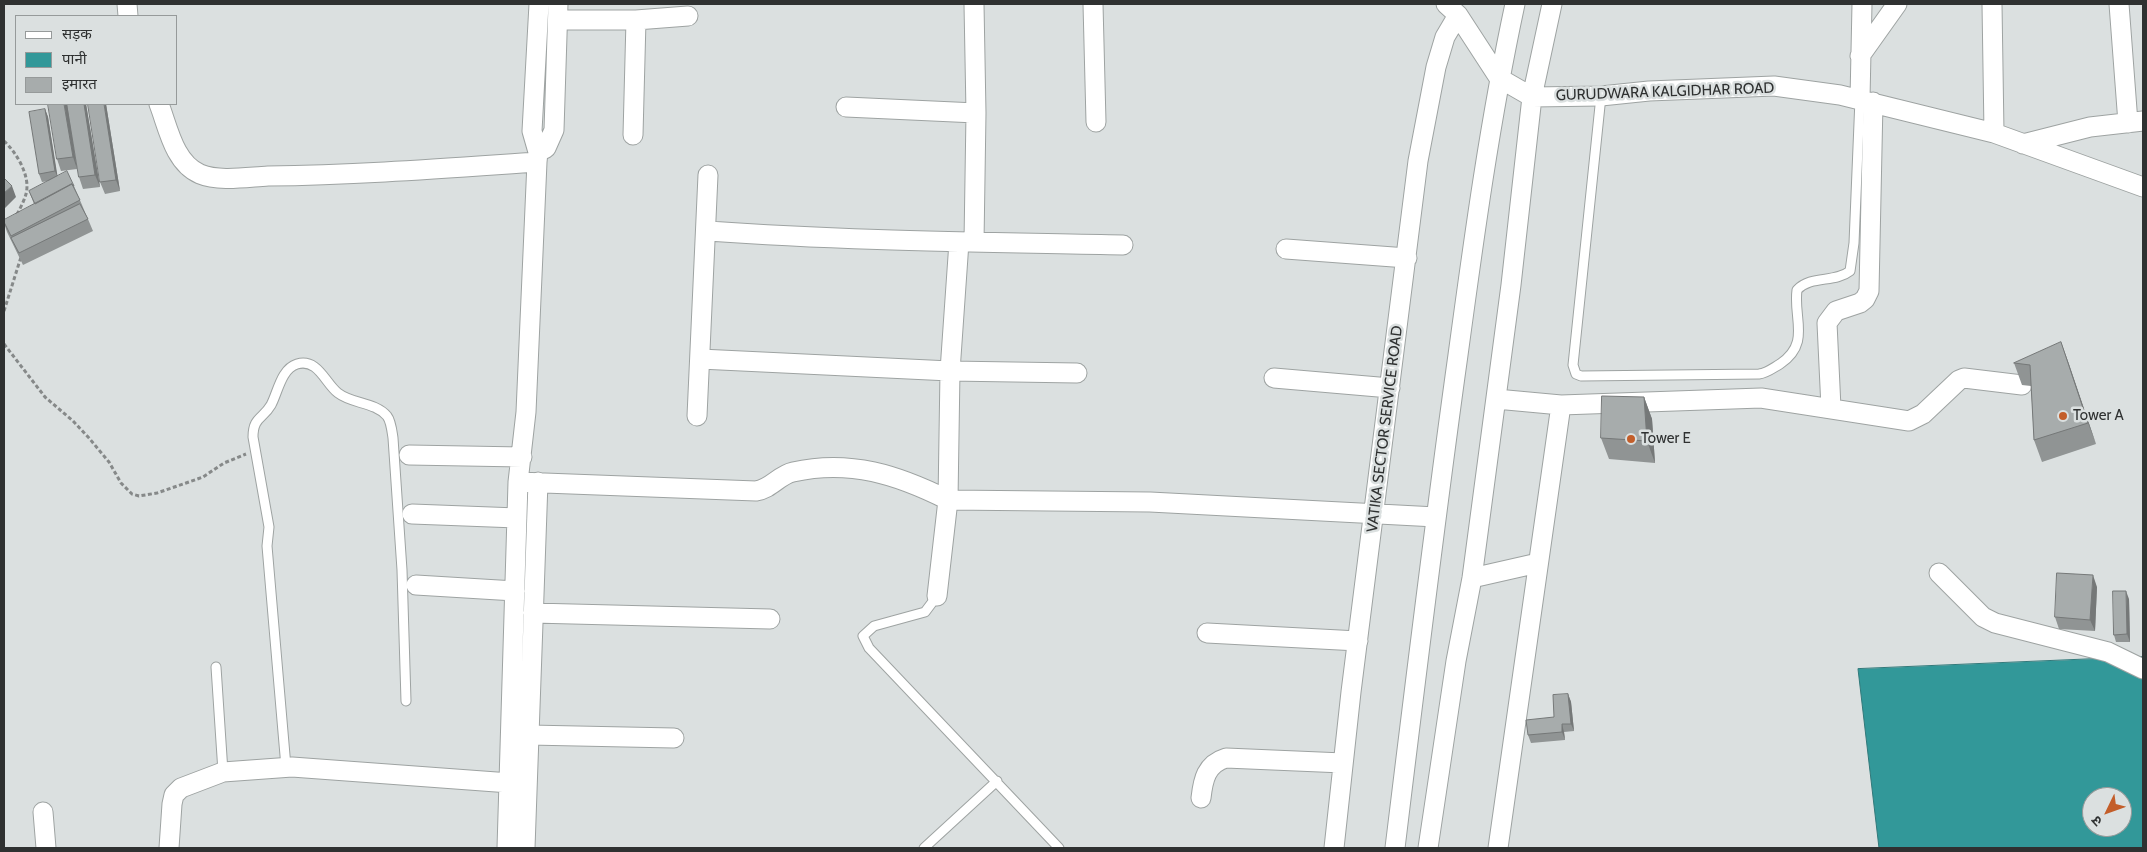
<!DOCTYPE html>
<meta charset="utf-8">
<style>
body{margin:0}
#map{position:relative;width:2147px;height:852px;overflow:hidden;background:#dbe0e0;font-family:Cabin,"Noto Sans Devanagari",sans-serif}
canvas{display:block}
.frame{position:absolute;inset:0;border:5px solid #2f3131;pointer-events:none}
.legend{position:absolute;left:15px;top:15px;width:162px;height:90px;box-sizing:border-box;background:#dbe0e0;border:1px solid #969a9a;margin:0;padding:6px 9px;list-style:none;font-size:15px;color:#2f3131}
.legend li{display:flex;align-items:center;gap:10px;height:25px}
.legend b{width:25px;border:1px solid #969a9a}
.north{position:absolute;left:2082px;top:787px;width:50px;height:50px;box-sizing:border-box;background:#dbe0e0;border:1px solid #969a9a;border-radius:50%;rotate:228deg;font-size:14px;font-weight:700;line-height:20px;text-align:center;color:#2f3131}
.north::after{content:'';display:block;margin:auto;width:18px;height:22px;background:#c35e2a;clip-path:polygon(50% 0,100% 100%,50% 72%,0 100%)}
</style>
<div id="map">
<canvas width="2147" height="852"></canvas>
<div class="frame"></div>
<ul class="legend">
<li><b style="height:6px;background:#fff"></b>सड़क</li>
<li><b style="height:14px;background:#329899"></b>पानी</li>
<li><b style="height:14px;background:#a7acac"></b>इमारत</li>
</ul>
<div class="north">उ</div>
</div>
<script>
const g = document.querySelector('canvas').getContext('2d');
g.lineJoin = 'round';
function fill(path, color) { g.fillStyle = color; g.fill(path, 'evenodd'); }
function trace(path, color, width, dash) { g.strokeStyle = color; g.lineWidth = width; g.lineCap = dash ? 'butt' : 'round'; g.setLineDash(dash || []); g.stroke(path); }
function drawText(font, color, halo, rows, align = 'center') {
  g.font = font + ' Cabin,sans-serif'; g.lineWidth = 5; g.setLineDash([]); g.textBaseline = 'middle'; g.strokeStyle = halo; g.fillStyle = color; for (const [text, x, y, turn = 0] of rows) {
    g.save(); g.translate(x, y); g.rotate((+turn || 0) * Math.PI / 180); g.textAlign = isNaN(turn) ? turn : align; if (halo) g.strokeText(text, 0, 0); g.fillText(text, 0, 0); g.restore();
  }
}
const water = new Path2D(`
 M 2143,657 L 2143,848 L 1879,848 L 1858,669 ZM 2092,797 L 2122,797 L 2122,827 L 2092,827 Z`);
const path = new Path2D(`
 M 4,141 C 16,152 31,176 26,194 C 24,201 20,209 16,216
 M 4,311 L 21,257
 M 4,344 L 45,397 L 73,421 L 89,438 L 109,462 L 121,483 L 132,494 L 139,496 L 157,493 L 186,483 L 203,477 L 224,463 L 246,454`);
const service = new Path2D(`
 M 1601,96 L 1573,365 L 1576,374 L 1581,376 L 1759,374 C 1767,373 1773,368 1780,364 C 1811,343 1793,319 1797,290 C 1811,275 1835,283 1850,271 L 1854,243 L 1860,99
 M 937,596 L 925,612 L 874,626 L 863,636 L 869,648 L 1059,848
 M 216,667 L 223,772
 M 286,767 L 267,546 L 269,527 L 253,437 C 253,417 263,419 271,405 C 278,392 281,369 297,364 C 318,358 325,383 338,393 C 352,404 375,402 387,416 C 391,421 392,431 393,438 L 402,570 L 406,701
 M 924,848 L 997,781`);
const minor = new Path2D(`
 M 127,4 L 128,16
 M 974,4 L 976,113 L 974,242
 M 1093,4 L 1096,122
 M 1446,4 L 1458,15 L 1499,78 L 1532,97
 M 1992,4 L 1994,133
 M 2119,4 L 2128,123
 M 558,20 L 636,20 L 688,16
 M 1860,56 L 1897,4
 M 1532,97 L 1601,96 L 1649,91 L 1774,86 L 1840,95 L 1994,133 L 2143,187
 M 1860,99 L 1862,4
 M 159,104 C 168,127 174,163 200,174 C 219,182 248,177 268,176 C 358,175 448,168 537,162 L 526,412 L 518,482 L 507,848
 M 846,107 L 976,113
 M 633,135 L 636,20
 M 2023,144 L 2090,127 L 2143,121
 M 538,152 L 546,148 L 554,130 L 558,4
 M 537,162 L 538,152 L 532,131 L 539,4
 M 706,228 L 708,231 C 846,241 985,242 1123,245
 M 1286,249 L 1407,258
 M 700,359 L 950,371 L 1077,373
 M 1274,378 L 1390,388
 M 1496,399 L 1561,405 L 1761,398 L 1909,421 L 1923,414 L 1959,380 L 1964,378 L 2022,385
 M 1831,408 L 1827,323 L 1836,311 L 1860,303 L 1865,299 L 1869,291 L 1873,102
 M 697,416 L 708,175
 M 409,455 L 522,457
 M 518,482 L 756,491 C 771,489 779,475 793,472 C 850,459 898,475 948,500 L 950,371 L 959,242
 M 412,514 L 517,518
 M 1939,573 L 1983,617 L 1995,623 L 2108,652 L 2143,669
 M 1472,578 L 1538,563
 M 416,585 L 515,591
 M 937,596 L 948,500 L 1150,502 L 1436,517
 M 533,613 L 770,619
 M 1207,633 L 1358,641
 M 529,735 L 674,738
 M 1201,798 C 1203,780 1206,764 1226,758 L 1343,763
 M 43,812 L 46,848
 M 169,848 L 172,804 L 174,795 L 181,788 L 223,772 L 292,767 L 510,783
 M 525,848 L 538,482
 M 1334,848 L 1351,692 L 1418,161 L 1436,67 L 1445,37 L 1458,15
 M 1395,848 C 1415,684 1435,519 1458,355 C 1474,237 1490,120 1515,4
 M 1428,848 L 1456,661 L 1472,578 L 1511,285 L 1532,97 L 1552,4
 M 1498,848 L 1561,405`);
const wall = new Path2D(`
 M 67,104 L 77,169 L 61,171 L 57,159 Z
 M 67,104 L 86,104 L 100,187 L 83,189 L 79,177 Z
 M 106,104 L 120,191 L 105,194 L 100,182 Z
 M 45,109 L 48,117 L 57,176 L 74,186 L 93,231 L 23,265 L 7,232 L 4,223 L 34,204 L 29,191 L 49,181 L 42,182 L 39,174 Z
 M 2061,342 L 2096,444 L 2042,462 L 2034,440 L 2031,386 L 2022,385 L 2014,363 Z
 M 1644,397 L 1652,419 L 1655,463 L 1609,459 L 1601,438 Z
 M 2097,587 L 2095,631 L 2059,629 L 2055,617 Z
 M 2129,599 L 2130,642 L 2116,642 L 2114,635 Z
 M 1568,694 L 1571,702 L 1574,731 L 1564,732 L 1565,740 L 1531,743 L 1528,735 L 1554,717 Z`);
const shadedWall = new Path2D(`
 M 64,104 L 67,104 L 77,169 L 73,157 Z
 M 84,104 L 86,104 L 100,187 L 95,175 Z
 M 104,104 L 106,104 L 120,191 L 116,180 Z
 M 45,109 L 48,117 L 58,179 L 55,171 Z
 M 12,186 L 16,197 L 4,209 L 4,193 Z
 M 2061,342 L 2069,364 L 2096,444 L 2088,423 Z
 M 1644,397 L 1652,419 L 1655,463 L 1647,441 Z
 M 2093,575 L 2097,587 L 2095,631 L 2090,620 Z
 M 2126,591 L 2129,599 L 2130,642 L 2127,634 Z
 M 1568,694 L 1571,702 L 1574,731 L 1571,724 Z
 M 1562,724 L 1564,732 L 1565,740 L 1562,732 Z`);
const building = new Path2D(`
 M 48,104 L 64,104 L 73,157 L 57,159 Z
 M 67,104 L 84,104 L 95,175 L 79,177 Z
 M 88,104 L 104,104 L 116,180 L 100,182 Z
 M 45,109 L 55,171 L 39,174 L 29,112 Z
 M 67,171 L 74,186 L 73,186 L 72,184 L 35,204 L 29,191 Z
 M 4,178 L 12,186 L 4,193 Z
 M 72,184 L 80,200 L 11,236 L 4,222 L 4,220 Z
 M 80,204 L 88,219 L 19,253 L 11,238 Z
 M 2061,342 L 2088,423 L 2034,440 L 2030,365 L 2014,363 Z
 M 1602,396 L 1644,397 L 1647,441 L 1601,438 Z
 M 2057,573 L 2093,575 L 2090,620 L 2055,617 Z
 M 2113,591 L 2126,591 L 2127,634 L 2114,635 Z
 M 1568,694 L 1571,724 L 1562,724 L 1562,732 L 1528,735 L 1526,720 L 1554,717 L 1553,695 Z`);
const markers = [
 [2063,416,5,"#c35e2a"],
 [1631,439,5,"#c35e2a"]
];
const streetNames = [
 ["GURUDWARA KALGIDHAR ROAD",1665,92,-2],
 ["VATIKA SECTOR SERVICE ROAD",1385,429,-83]
];
const poiNames = [
 ["Tower A",2073,416],
 ["Tower E",1641,439]
];
fill(water, '#329899');
trace(water, '#31797a', 1);
trace(service, '#9ea3a2', 11);
trace(minor, '#9ea3a2', 21);
trace(path, '#868989', 3, [4, 2.5]);
trace(service, '#fff', 9);
trace(minor, '#fff', 19);
fill(wall, '#909494');
fill(shadedWall, '#757878');
fill(building, '#a7acac');
trace(building, '#757878', 1);
for (const [x, y, r, color] of markers) { const dot = new Path2D(); dot.arc(x, y, r, 0, 2 * Math.PI); g.fillStyle = color; g.fill(dot); trace(dot, '#dbe0e0', 2); }
drawText('15px', '#2f3131', '#dbe0e0', streetNames);
drawText('15px', '#2f3131', '#dbe0e0', poiNames, 'left');
</script>
